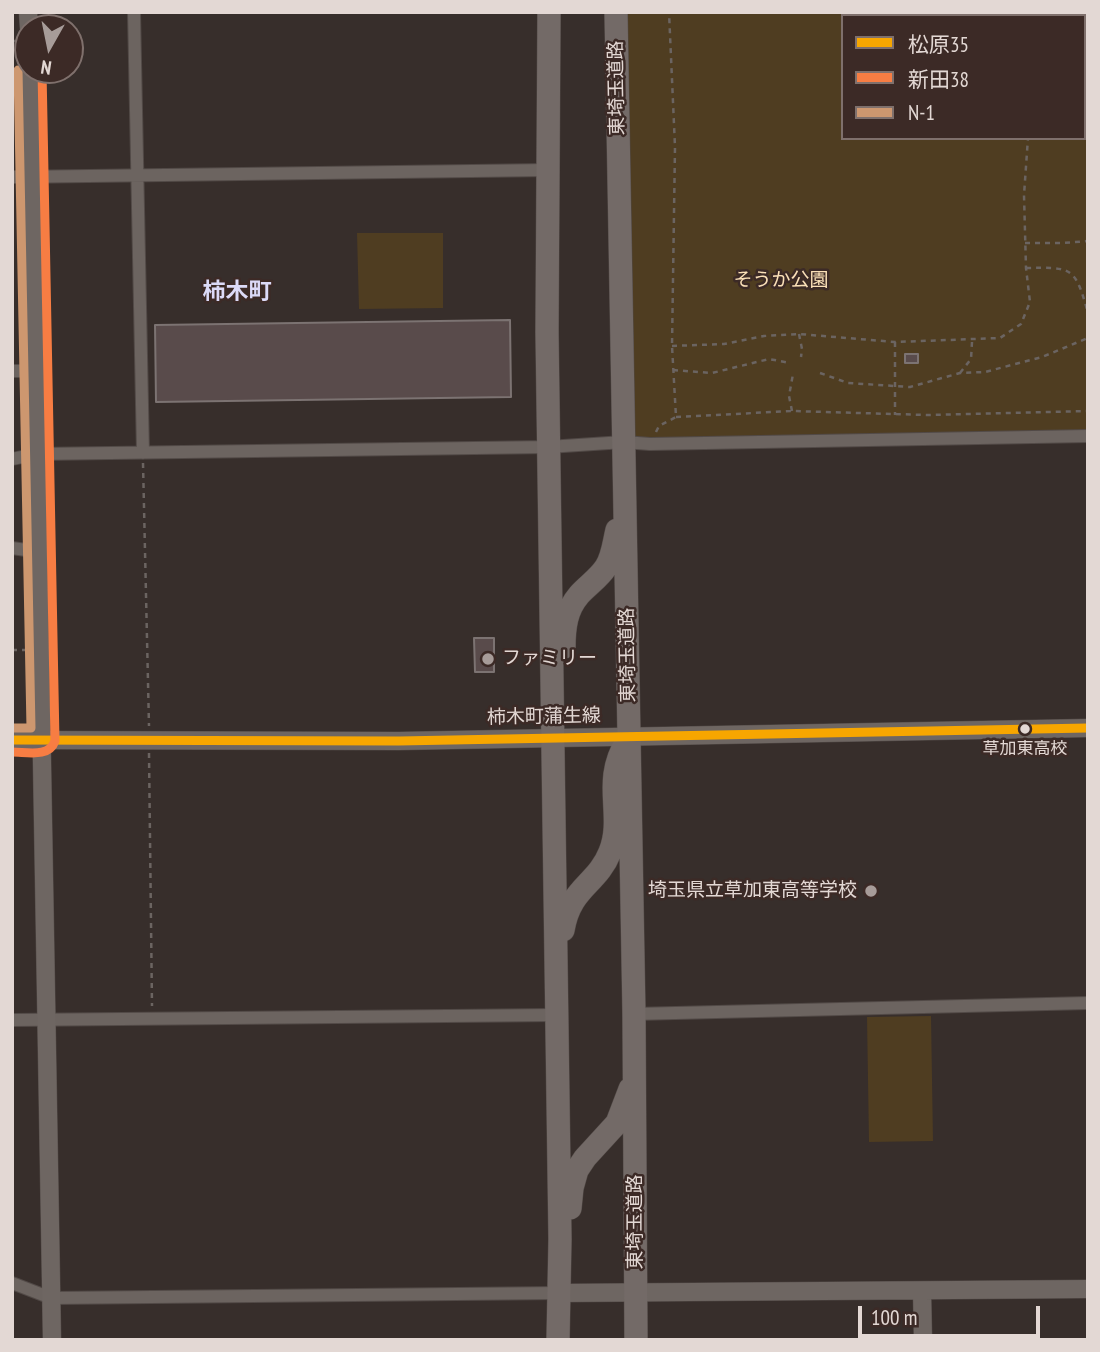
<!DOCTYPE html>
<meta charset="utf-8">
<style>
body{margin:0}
#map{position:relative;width:1100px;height:1352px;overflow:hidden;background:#372e2b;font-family:"PT Sans Narrow","Noto Sans JP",sans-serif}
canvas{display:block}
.frame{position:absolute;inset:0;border:14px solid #e3d8d4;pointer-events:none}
.legend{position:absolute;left:841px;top:14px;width:245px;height:126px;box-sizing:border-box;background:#3c2a26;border:2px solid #7f706c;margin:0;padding:9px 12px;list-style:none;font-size:21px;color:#e3d8d4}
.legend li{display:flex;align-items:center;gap:14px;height:35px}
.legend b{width:35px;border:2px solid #7f706c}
.north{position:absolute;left:14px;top:14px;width:70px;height:70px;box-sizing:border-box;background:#3c2a26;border:2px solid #7f706c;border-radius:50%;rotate:189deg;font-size:19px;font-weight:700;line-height:28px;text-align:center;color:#e3d8d4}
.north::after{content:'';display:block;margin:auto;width:24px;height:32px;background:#a79c99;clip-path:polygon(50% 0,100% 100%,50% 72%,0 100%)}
.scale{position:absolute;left:858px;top:1306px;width:182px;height:32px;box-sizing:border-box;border:4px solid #e3d8d4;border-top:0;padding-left:9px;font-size:21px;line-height:24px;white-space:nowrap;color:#e3d8d4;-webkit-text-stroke:5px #3c2a26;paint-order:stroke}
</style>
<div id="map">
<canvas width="1100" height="1352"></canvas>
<div class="frame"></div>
<ul class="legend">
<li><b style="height:9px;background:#f7a600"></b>松原35</li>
<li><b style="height:9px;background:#f77d43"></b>新田38</li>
<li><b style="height:9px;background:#cd976f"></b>N-1</li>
</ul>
<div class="north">N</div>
<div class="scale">100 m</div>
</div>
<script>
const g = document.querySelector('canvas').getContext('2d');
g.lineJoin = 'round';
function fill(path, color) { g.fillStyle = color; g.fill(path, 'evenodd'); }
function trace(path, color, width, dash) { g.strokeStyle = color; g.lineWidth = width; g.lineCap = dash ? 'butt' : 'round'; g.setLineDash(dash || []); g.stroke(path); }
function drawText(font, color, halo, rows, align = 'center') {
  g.font = font + ' "PT Sans Narrow","Noto Sans JP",sans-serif'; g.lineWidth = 5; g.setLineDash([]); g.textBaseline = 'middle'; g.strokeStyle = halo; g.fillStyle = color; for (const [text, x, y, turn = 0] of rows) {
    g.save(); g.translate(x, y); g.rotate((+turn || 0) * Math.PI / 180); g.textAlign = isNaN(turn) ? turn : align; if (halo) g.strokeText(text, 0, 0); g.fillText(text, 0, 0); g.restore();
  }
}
const green = new Path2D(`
 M 622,12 L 1088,12 L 1088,431 L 629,438 ZM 843,16 L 1084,16 L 1084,138 L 843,138 Z
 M 357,233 L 443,233 L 443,308 L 359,309 Z
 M 931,1016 L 933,1141 L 869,1142 L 867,1017 Z`);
const building = new Path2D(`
 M 510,320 L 511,397 L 156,402 L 155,325 Z
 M 905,354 L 918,354 L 918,363 L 905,363 Z
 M 474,638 L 494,638 L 494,672 L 475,672 Z`);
const path = new Path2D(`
 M 1034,12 L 1034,16
 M 12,41 L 21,41
 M 1025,243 L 1063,243 L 1088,241
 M 1026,268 C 1073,267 1075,267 1088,313
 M 799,334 L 802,349 L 801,357
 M 895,342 L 895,415
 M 672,346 L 724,344 L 764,336 L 799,334 L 895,342 L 1000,338 L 1021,324 L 1030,302 L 1026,268 L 1024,195 L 1028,138
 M 673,370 L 712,373 L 769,359 L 790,363
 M 820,373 L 848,383 L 910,387 L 960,373 L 985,372 L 1042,357 L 1088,338
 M 960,373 L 971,359 L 972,342
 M 792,411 L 789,396 L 793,374
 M 676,417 L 792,411 L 927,415 L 1088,411
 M 656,432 L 659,426 L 676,417 L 672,346 L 675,147 L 669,12
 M 143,463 L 149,726
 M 12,650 L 27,650
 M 149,753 L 152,1006`);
const street = new Path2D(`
 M 134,12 L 143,453
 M 12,177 L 548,170
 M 12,371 L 35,371
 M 12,459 L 37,454 L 548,447 L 624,442 L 650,444 L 1088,436
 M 12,548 L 40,552
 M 634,1014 L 1088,1003
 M 12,1020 L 556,1015
 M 12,1283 L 51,1298 L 559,1293`);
const secondary = new Path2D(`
 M 28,12 L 29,28
 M 30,70 L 52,1340
 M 12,740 L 399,741 L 1088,728
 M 922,1291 L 923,1340
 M 559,1293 L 1088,1289`);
const highway = new Path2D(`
 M 549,12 L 547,332 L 560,1239 L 558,1340
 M 616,12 L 634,1014 L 636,1340
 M 564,647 C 564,628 566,610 579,595 C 588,585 599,578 606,567 C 613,556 614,542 617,530
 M 563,930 C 570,887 597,885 610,852 C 625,814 601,783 627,741
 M 570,1208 L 572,1188 L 577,1170 L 585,1158 L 617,1123 L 630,1089`);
const bus1 = new Path2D(`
 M 12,740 L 399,741 L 1088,728`);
const bus2 = new Path2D(`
 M 12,752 C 27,752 49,758 55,741 L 42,70`);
const bus3 = new Path2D(`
 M 12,728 L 31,728 L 18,70`);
const markers = [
 [488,659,7,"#a79c99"],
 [1025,729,6,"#e3d8d4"],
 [871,891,7,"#a79c99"]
];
const busNames = [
 ["草加東高校",1025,749]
];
const streetNames = [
 ["東埼玉道路",617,88,-91],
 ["東埼玉道路",628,655,-91],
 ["柿木町蒲生線",544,717,-1],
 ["東埼玉道路",636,1222,-90]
];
const parkNames = [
 ["そうか公園",781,281]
];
const poiNames = [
 ["ファミリー",502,659],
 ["埼玉県立草加東高等学校",857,891,"right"]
];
const quarterNames = [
 ["柿木町",237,292]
];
fill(green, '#4f3d21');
fill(building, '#594b4b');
trace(building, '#7c7372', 2);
trace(street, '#524a47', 14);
trace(secondary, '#524a47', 19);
trace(highway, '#524a47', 24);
trace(path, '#6b6461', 2.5, [5, 5]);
trace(street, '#6c6460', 12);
trace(secondary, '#6e6662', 18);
trace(highway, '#736a67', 23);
trace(bus1, '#f7a600', 9);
trace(bus2, '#f77d43', 9);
trace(bus3, '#cd976f', 9);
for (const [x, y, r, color] of markers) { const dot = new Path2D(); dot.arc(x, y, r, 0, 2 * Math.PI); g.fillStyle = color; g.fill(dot); trace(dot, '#3c2a26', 2.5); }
drawText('17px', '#e3d8d4', '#3c2a26', busNames);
drawText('19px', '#e3d8d4', '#3c2a26', streetNames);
drawText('19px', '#fbe0b8', '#3c2a26', parkNames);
drawText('19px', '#e3d8d4', '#3c2a26', poiNames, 'left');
drawText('bold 23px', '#dcdaf7', '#3c2a26', quarterNames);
</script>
